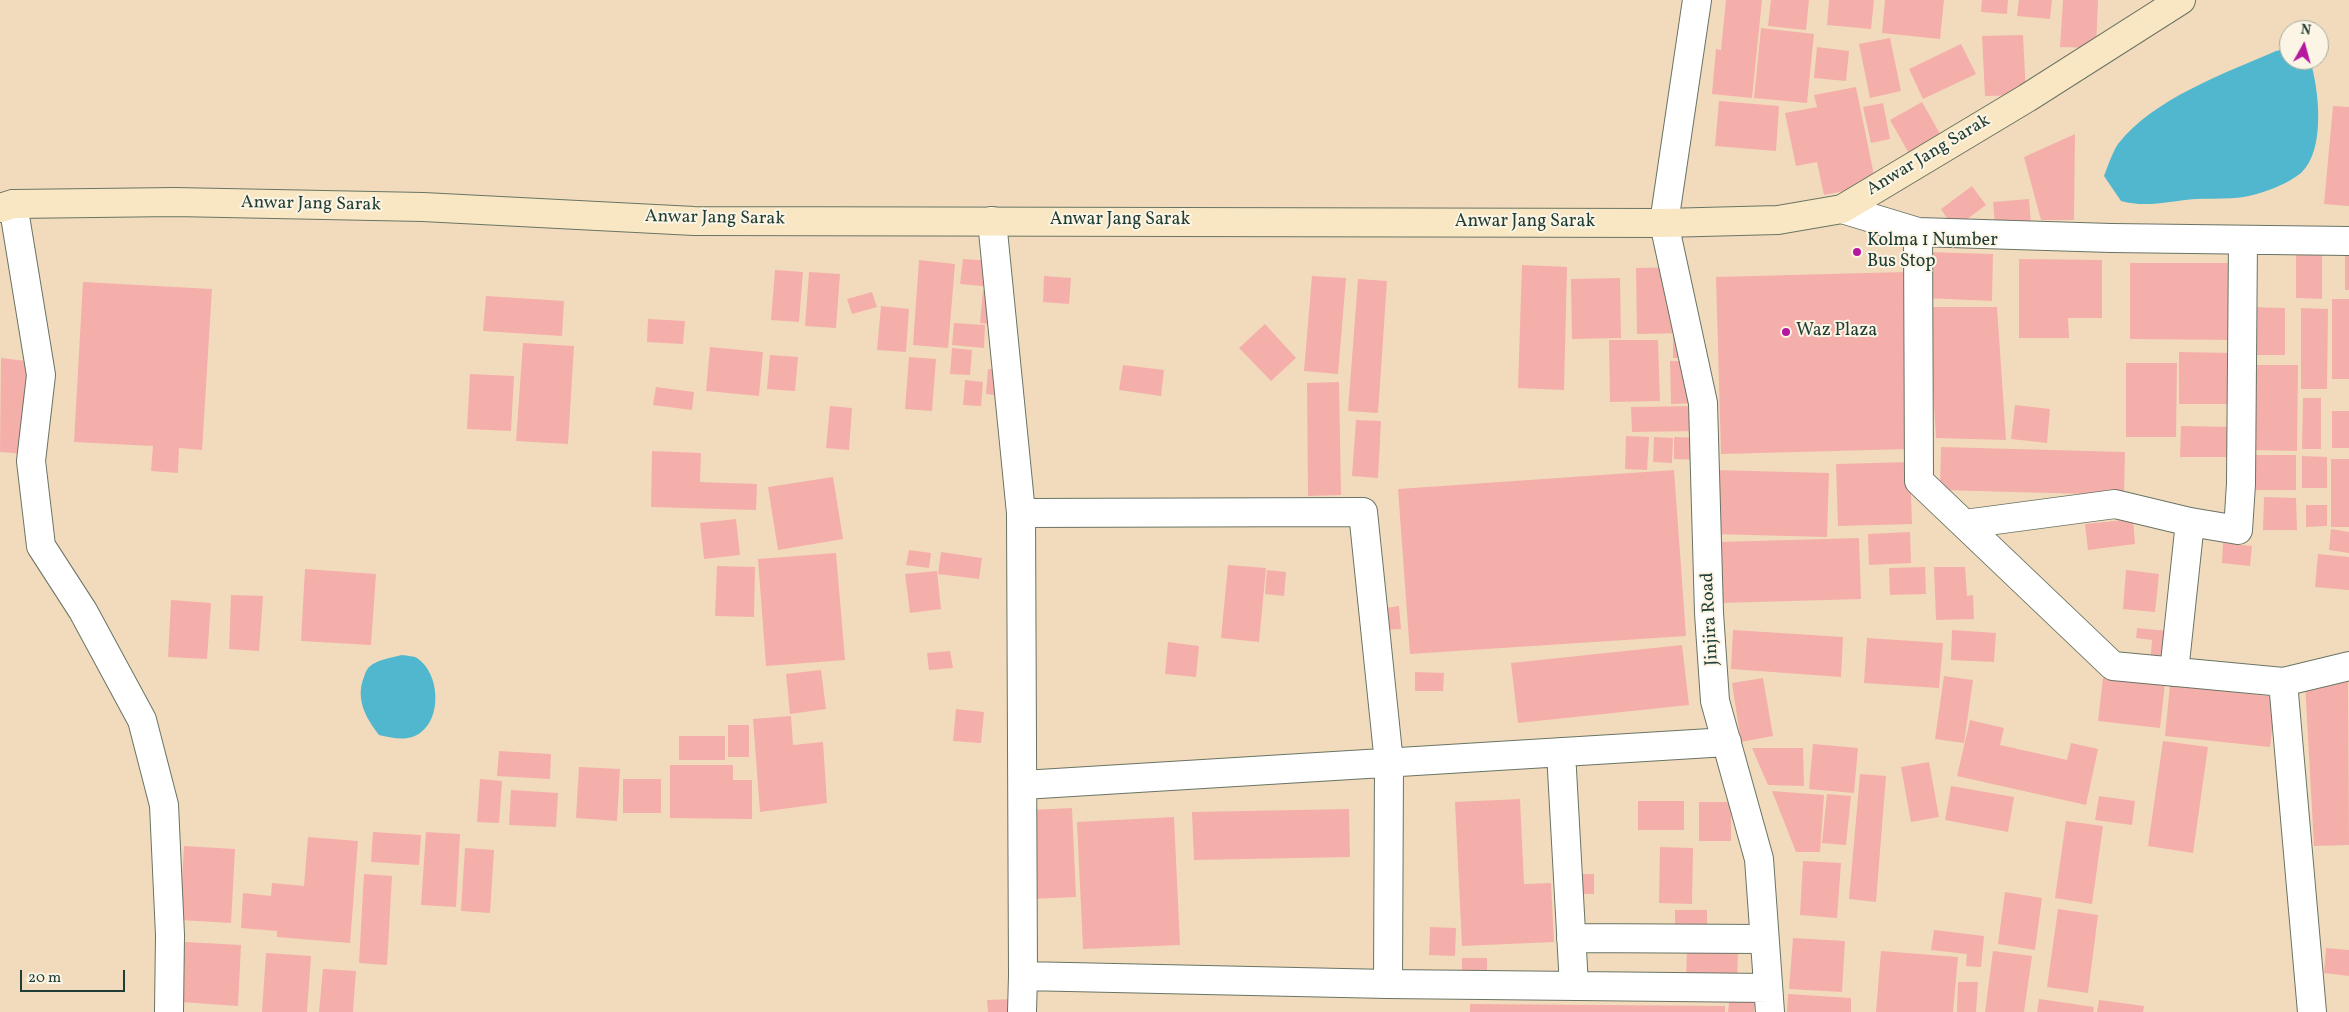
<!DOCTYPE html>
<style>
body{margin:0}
#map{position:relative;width:2349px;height:1012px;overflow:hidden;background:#f2dbbc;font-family:Vollkorn,serif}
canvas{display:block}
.north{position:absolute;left:2279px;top:20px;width:50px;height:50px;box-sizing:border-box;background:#fcf5e5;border:1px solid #a4ab9e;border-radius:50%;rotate:7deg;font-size:14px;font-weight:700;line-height:20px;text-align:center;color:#1f3d34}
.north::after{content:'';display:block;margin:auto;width:18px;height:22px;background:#b5179e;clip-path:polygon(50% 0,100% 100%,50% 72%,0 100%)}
.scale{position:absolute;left:20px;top:970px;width:105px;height:22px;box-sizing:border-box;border:2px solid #1f3d34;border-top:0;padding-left:6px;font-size:15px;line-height:18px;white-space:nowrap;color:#1f3d34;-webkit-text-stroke:4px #fcf5e5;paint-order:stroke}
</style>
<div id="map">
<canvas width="2349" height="1012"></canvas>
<div class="north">N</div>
<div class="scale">20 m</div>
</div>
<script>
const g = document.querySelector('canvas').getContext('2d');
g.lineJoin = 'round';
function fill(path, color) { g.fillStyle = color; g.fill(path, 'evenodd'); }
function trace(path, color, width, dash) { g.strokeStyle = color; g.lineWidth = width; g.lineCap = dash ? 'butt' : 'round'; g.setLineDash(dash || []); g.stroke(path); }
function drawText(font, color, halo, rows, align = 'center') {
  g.font = font + ' Vollkorn,serif'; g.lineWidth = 4; g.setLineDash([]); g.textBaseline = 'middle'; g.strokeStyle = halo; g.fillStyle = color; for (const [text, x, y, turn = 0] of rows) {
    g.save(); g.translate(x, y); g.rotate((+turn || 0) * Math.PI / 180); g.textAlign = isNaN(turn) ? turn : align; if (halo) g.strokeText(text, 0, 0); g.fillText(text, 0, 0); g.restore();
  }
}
const water = new Path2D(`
 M 2289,48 L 2289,60 L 2310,60 C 2319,89 2326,150 2301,173 C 2289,183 2264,193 2249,196 C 2232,200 2213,198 2196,199 C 2170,201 2146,208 2121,201 L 2104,176 C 2108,166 2112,153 2118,144 C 2153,99 2225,73 2276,51 Z
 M 402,655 C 407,656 414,656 417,658 C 440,673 442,718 420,733 C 408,742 392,738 379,735 C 366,718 355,699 364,677 C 365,674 366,670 369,667 C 378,659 391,658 402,655 Z`);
const building = new Path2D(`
 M 1726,0 L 1762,0 L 1752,98 L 1712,94 L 1716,49 L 1721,50 Z
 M 1771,0 L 1809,0 L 1806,30 L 1768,26 Z
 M 1829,0 L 1874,0 L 1871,29 L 1827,25 Z
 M 1885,0 L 1944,0 L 1940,39 L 1882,33 Z
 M 1982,0 L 2008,0 L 2007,14 L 1981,12 Z
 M 2019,0 L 2052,0 L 2050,19 L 2017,16 Z
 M 2063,0 L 2098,0 L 2096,48 L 2060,47 Z
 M 1761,28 L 1814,34 L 1807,103 L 1754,98 Z
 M 2023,35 L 2026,95 L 1985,96 L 1982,36 Z
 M 1890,38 L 1901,91 L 1870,98 L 1859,44 Z
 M 1961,44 L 1976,74 L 1923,99 L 1909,69 Z
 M 1817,47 L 1849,51 L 1846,81 L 1814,78 Z
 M 1856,87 L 1876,185 L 1824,195 L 1817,162 L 1796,166 L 1785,113 L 1817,107 L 1814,95 Z
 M 1719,101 L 1779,106 L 1776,151 L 1715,146 Z
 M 1922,102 L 1943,139 L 1911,157 L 1890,120 Z
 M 1883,103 L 1890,139 L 1871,143 L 1863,107 Z
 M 2333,106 L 2349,107 L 2349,206 L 2324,204 Z
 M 2075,134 L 2074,220 L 2041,220 L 2024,157 Z
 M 1972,186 L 1986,205 L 1954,229 L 1941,209 Z
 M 2029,199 L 2031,223 L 1995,225 L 1993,202 Z
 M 1925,252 L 1993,254 L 1992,301 L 1923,298 Z
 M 2296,253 L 2322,253 L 2322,299 L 2296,298 Z
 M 2345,254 L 2349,254 L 2349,290 L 2345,290 Z
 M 963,259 L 1006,262 L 1004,288 L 960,284 Z
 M 2019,259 L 2102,260 L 2102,318 L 2068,318 L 2069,338 L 2019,338 Z
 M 919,260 L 955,264 L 948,348 L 913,345 Z
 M 2130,263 L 2234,263 L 2234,340 L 2130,339 Z
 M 1522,265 L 1567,267 L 1564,390 L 1518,388 Z
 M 1686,267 L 1687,333 L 1637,334 L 1636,268 Z
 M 775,270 L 803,272 L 799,322 L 771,320 Z
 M 809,272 L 840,274 L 836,328 L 805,326 Z
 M 1905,272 L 1910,449 L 1721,454 L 1716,277 Z
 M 1044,276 L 1071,278 L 1069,304 L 1043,302 Z
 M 1312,276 L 1346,278 L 1338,374 L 1304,371 Z
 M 1620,278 L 1621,338 L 1572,339 L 1571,279 Z
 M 1358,279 L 1387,281 L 1378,413 L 1348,411 Z
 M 83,282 L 212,289 L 202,450 L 179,448 L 178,473 L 151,471 L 153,446 L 74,442 Z
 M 983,290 L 1002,292 L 999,325 L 980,323 Z
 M 872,292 L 877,307 L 852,314 L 847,299 Z
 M 486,296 L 564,301 L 562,336 L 483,331 Z
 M 2332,299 L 2349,299 L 2349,379 L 2332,379 Z
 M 881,306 L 909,309 L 906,352 L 877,350 Z
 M 1928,307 L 1997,307 L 2006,440 L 1936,438 Z
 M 2246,307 L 2285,308 L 2285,355 L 2246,355 Z
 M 2301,308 L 2328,309 L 2327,389 L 2301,389 Z
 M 648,319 L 685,321 L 683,344 L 647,342 Z
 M 954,323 L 985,325 L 984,348 L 952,345 Z
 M 1265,324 L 1296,358 L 1271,381 L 1239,348 Z
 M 1673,335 L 1690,335 L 1691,358 L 1673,358 Z
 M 1609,340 L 1658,340 L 1660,401 L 1610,402 Z
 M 523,343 L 574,346 L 568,444 L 516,441 Z
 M 710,347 L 763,352 L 759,396 L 706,391 Z
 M 952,348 L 972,350 L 970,375 L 950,374 Z
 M 2179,352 L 2233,353 L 2232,404 L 2179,404 Z
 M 770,355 L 798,357 L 795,391 L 767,389 Z
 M 909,357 L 936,359 L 932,411 L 905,409 Z
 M 1,358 L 35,362 L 26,454 L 0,452 Z
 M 1670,361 L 1698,361 L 1699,403 L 1671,404 Z
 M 2126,363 L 2177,363 L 2176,437 L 2126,437 Z
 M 1123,365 L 1164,370 L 1161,396 L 1119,390 Z
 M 2252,365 L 2298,365 L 2297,451 L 2251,450 Z
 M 988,369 L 1005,370 L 1003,396 L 986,394 Z
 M 470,374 L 514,376 L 511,431 L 467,429 Z
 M 965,380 L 983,382 L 981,406 L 963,405 Z
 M 1339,382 L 1341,495 L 1308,496 L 1307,383 Z
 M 656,387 L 694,392 L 692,410 L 653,405 Z
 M 2303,398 L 2321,398 L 2321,449 L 2302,449 Z
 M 2015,405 L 2050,409 L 2047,443 L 2011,439 Z
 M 830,406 L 852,408 L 849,450 L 826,448 Z
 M 1698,406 L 1698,431 L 1632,432 L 1631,407 Z
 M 2332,411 L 2349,411 L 2349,448 L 2332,448 Z
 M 1356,420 L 1381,421 L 1378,478 L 1352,476 Z
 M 2181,426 L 2234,427 L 2234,457 L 2180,457 Z
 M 1626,436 L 1649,437 L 1647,470 L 1625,469 Z
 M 1654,437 L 1673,438 L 1672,463 L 1653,462 Z
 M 1674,437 L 1703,438 L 1702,460 L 1674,459 Z
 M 1941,447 L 2125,452 L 2124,495 L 1940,490 Z
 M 652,451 L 701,453 L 700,482 L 757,484 L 756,510 L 651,507 Z
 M 2256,455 L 2296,455 L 2296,490 L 2256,490 Z
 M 2302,456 L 2327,457 L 2327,488 L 2302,488 Z
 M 2331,459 L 2349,459 L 2349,527 L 2331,527 Z
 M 1910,462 L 1912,524 L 1838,526 L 1836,464 Z
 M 1674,470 L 1686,636 L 1410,654 L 1398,489 Z
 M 1714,470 L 1829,473 L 1827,537 L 1712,534 Z
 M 833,477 L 843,539 L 778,550 L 768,487 Z
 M 2264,497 L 2296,498 L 2297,530 L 2263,530 Z
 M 2306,505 L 2327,505 L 2327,526 L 2306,527 Z
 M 736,519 L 740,555 L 704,559 L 700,523 Z
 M 2133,519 L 2135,544 L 2088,550 L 2085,524 Z
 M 2331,529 L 2349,532 L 2349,553 L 2329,550 Z
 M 1910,532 L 1911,563 L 1869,565 L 1868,534 Z
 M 1859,538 L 1861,599 L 1721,603 L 1719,542 Z
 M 2223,543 L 2252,546 L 2250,566 L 2222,563 Z
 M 909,550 L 931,553 L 929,568 L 906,565 Z
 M 941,552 L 982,558 L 979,579 L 938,574 Z
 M 836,553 L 845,660 L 766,666 L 758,559 Z
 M 2318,554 L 2349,557 L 2349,590 L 2315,587 Z
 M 1228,565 L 1266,568 L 1259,642 L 1221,638 Z
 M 717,566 L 755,567 L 754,617 L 715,616 Z
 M 1925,567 L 1926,594 L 1890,595 L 1889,568 Z
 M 1934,567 L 1965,567 L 1967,596 L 1973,595 L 1974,619 L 1936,620 Z
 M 305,569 L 376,574 L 371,645 L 301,641 Z
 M 1267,570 L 1286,572 L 1284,596 L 1265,594 Z
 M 2126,570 L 2159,574 L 2155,612 L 2123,609 Z
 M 937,571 L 941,609 L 910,613 L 905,574 Z
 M 231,595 L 263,596 L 259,651 L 229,649 Z
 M 171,600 L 211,603 L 207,659 L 168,657 Z
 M 1399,606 L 1401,629 L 1381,630 L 1379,609 Z
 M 2137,628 L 2168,631 L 2165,664 L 2150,663 L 2152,640 L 2136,638 Z
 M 1733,630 L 1843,637 L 1841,677 L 1731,669 Z
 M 1952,630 L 1996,633 L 1994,662 L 1951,660 Z
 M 1867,638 L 1943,643 L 1939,688 L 1864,683 Z
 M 1168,642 L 1199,646 L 1196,677 L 1165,674 Z
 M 1682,645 L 1689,705 L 1518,723 L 1511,663 Z
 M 950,651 L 953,668 L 929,670 L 927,653 Z
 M 821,670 L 826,709 L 790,714 L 786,674 Z
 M 1415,672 L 1444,673 L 1443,691 L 1415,691 Z
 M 1944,676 L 1973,680 L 1964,743 L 1935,739 Z
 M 1763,678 L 1773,736 L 1741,742 L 1732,683 Z
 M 2103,678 L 2165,684 L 2160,728 L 2098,721 Z
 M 2348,681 L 2349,845 L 2314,846 L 2305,683 Z
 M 2170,685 L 2276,697 L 2270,747 L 2165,736 Z
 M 956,709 L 984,712 L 981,743 L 953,741 Z
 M 791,716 L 793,745 L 823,742 L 827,803 L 760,812 L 753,719 Z
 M 1970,720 L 2004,728 L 2000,745 L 2067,760 L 2071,743 L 2098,749 L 2086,805 L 1957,776 Z
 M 728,725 L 749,725 L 749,757 L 728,757 Z
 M 679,736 L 725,736 L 725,760 L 679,760 Z
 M 2163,741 L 2208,747 L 2193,853 L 2148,846 Z
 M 1813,744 L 1858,748 L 1854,793 L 1809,789 Z
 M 1752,748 L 1803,748 L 1804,786 L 1768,785 Z
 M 499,751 L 551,754 L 550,779 L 497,776 Z
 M 1929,762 L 1939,817 L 1911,822 L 1901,767 Z
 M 670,765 L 733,765 L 733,780 L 752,780 L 752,819 L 670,818 Z
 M 579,767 L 620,769 L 617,821 L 576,818 Z
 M 1860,774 L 1886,776 L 1876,902 L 1849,899 Z
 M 480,779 L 502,781 L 499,823 L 477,822 Z
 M 623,779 L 661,779 L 661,813 L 623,813 Z
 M 1951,786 L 2014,797 L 2008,832 L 1945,820 Z
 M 511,790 L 558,793 L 556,827 L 509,825 Z
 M 1772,791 L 1824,795 L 1820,852 L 1796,852 Z
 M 1827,794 L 1851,796 L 1846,845 L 1822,843 Z
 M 2099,796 L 2135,801 L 2132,825 L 2095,820 Z
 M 1520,799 L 1524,884 L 1551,883 L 1554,942 L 1462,946 L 1455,802 Z
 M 1638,801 L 1684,801 L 1684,830 L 1638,830 Z
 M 1699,802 L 1731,802 L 1731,841 L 1699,841 Z
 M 1072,808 L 1076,897 L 1033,899 L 1028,810 Z
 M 1349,809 L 1350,857 L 1194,860 L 1192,812 Z
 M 1174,817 L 1180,945 L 1083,949 L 1077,822 Z
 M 2066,821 L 2103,826 L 2092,904 L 2055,898 Z
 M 373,832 L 421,835 L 419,865 L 371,862 Z
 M 426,832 L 460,834 L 456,907 L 421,905 Z
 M 308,837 L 358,841 L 350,943 L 277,937 L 277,931 L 241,928 L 243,893 L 271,896 L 272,883 L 304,886 Z
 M 184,846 L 235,849 L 231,923 L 180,920 Z
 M 1660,847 L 1693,848 L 1692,904 L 1659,903 Z
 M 465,848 L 494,850 L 490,913 L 461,911 Z
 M 1803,861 L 1841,863 L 1837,918 L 1800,915 Z
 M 364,874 L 392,876 L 387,965 L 359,963 Z
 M 1577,874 L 1594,874 L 1594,894 L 1577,894 Z
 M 2005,892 L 2042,898 L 2035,950 L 1998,944 Z
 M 2058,909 L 2098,915 L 2088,993 L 2047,987 Z
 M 1675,910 L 1707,910 L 1707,930 L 1675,930 Z
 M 1430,927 L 1456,928 L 1455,956 L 1429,955 Z
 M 1934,930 L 1984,936 L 1981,967 L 1966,966 L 1967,954 L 1931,950 Z
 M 1793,938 L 1845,941 L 1842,992 L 1789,989 Z
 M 185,942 L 241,945 L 238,1006 L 181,1002 Z
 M 1687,948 L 1738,950 L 1737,982 L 1686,980 Z
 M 2326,948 L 2349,950 L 2349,976 L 2324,973 Z
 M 1881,951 L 1958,957 L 1953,1012 L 1876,1012 Z
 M 1993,951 L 2032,956 L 2024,1012 L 1985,1012 Z
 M 266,953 L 311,956 L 307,1012 L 262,1012 Z
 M 1462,958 L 1487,958 L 1487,978 L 1462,979 Z
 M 323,969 L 356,971 L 353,1012 L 319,1012 Z
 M 1958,982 L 1978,982 L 1976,1012 L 1957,1012 Z
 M 1730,994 L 1755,996 L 1754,1012 L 1728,1012 Z
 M 1788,994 L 1851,998 L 1851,1012 L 1787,1012 Z
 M 1016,999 L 1016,1012 L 988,1012 L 987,1000 Z
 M 2039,999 L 2094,1007 L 2093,1012 L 2037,1012 Z
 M 2099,1000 L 2144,1006 L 2143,1012 L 2097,1012 Z
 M 1470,1004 L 1725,1006 L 1725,1012 L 1470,1012 Z`);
const minor = new Path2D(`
 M 1697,0 L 1664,223 L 1703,403 L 1709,613 L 1715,701 L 1759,859 L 1770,1012
 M 13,204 L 41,375 L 31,461 L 41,546 L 83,611 L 142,720 L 164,805 L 170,935 L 169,1012
 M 1842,209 L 1918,232 L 2111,238 L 2349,241
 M 992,221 L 1021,513 L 1023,976 L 1022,1012
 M 1918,232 L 1919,481 L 2113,666 L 2283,682 L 2349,666
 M 1021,513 L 1363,512 L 1389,763 L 1388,984 L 1023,976
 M 1965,524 L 2115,504 L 2190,522 L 2238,530 L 2241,484 L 2243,240
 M 2174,672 L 2190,522
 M 2283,682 L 2312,1012
 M 1561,752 L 1574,986
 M 1023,785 L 1727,742
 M 1571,938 L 1764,939
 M 1388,984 L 1768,988`);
const secondary = new Path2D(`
 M 0,208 L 13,204 L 175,202 L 423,207 L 694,221 L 1664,223 L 1778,220 L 1842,209 L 2027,98 L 2181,0`);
const markers = [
 [1857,252,5,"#b5179e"],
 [1786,332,5,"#b5179e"]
];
const streetNames = [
 ["Anwar Jang Sarak",1929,156,-31],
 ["Anwar Jang Sarak",311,205,1],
 ["Anwar Jang Sarak",715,219,1],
 ["Anwar Jang Sarak",1120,221],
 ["Anwar Jang Sarak",1525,223],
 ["Jinjira Road",1711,619,-93]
];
const poiNames = [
 ["Kolma 1 Number",1867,242],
 ["Bus Stop",1867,263],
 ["Waz Plaza",1796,332]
];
fill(water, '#50b7ce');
fill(building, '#f4afaa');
trace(minor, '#697464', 30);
trace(secondary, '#697464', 30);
trace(minor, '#fff', 28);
trace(secondary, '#f9e7c3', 28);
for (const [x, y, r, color] of markers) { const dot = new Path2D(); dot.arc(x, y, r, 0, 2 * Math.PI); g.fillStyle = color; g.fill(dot); trace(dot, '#fcf5e5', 2); }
drawText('18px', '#1f3d34', '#fcf5e5', streetNames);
drawText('18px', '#1f3d34', '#fcf5e5', poiNames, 'left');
</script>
